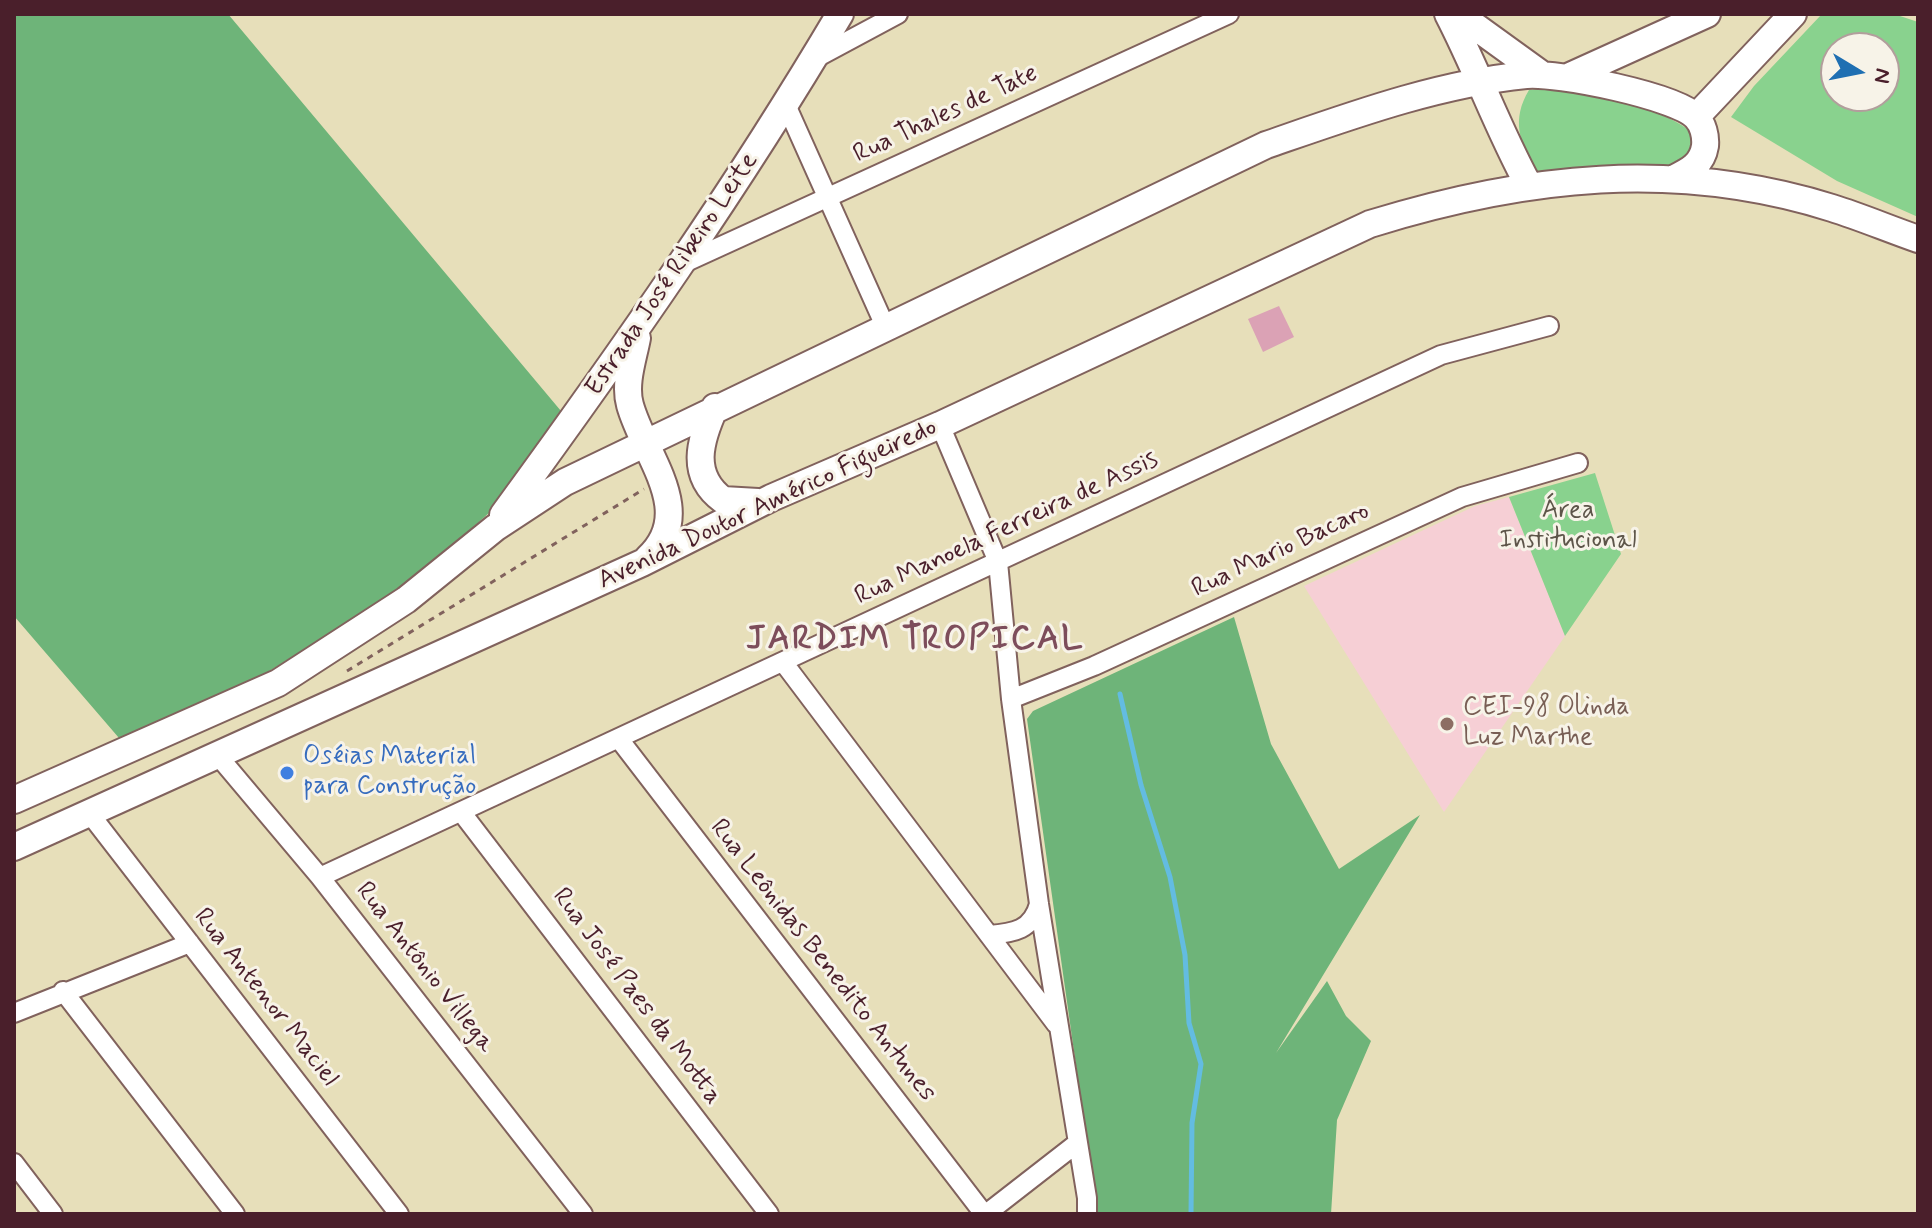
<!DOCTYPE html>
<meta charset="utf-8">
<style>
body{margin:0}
#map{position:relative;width:1932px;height:1228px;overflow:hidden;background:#e7dfba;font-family:Mynerve,sans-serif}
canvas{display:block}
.frame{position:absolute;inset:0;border:16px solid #4a1f2b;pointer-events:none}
.north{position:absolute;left:1820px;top:32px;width:80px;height:80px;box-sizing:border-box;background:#f7f3e8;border:2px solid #b29e9c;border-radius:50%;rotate:100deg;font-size:22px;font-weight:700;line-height:32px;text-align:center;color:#4a1f2b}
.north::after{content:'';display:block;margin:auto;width:28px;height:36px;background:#1f6fb2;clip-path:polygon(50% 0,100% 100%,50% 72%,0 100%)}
</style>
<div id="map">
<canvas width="1932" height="1228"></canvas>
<div class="frame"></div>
<div class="north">N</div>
</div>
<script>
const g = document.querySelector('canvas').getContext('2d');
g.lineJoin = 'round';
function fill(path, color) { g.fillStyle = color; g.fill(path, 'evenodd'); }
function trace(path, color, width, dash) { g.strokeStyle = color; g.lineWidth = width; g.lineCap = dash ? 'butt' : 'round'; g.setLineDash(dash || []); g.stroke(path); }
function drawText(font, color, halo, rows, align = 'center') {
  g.font = font + ' Mynerve,sans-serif'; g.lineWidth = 6; g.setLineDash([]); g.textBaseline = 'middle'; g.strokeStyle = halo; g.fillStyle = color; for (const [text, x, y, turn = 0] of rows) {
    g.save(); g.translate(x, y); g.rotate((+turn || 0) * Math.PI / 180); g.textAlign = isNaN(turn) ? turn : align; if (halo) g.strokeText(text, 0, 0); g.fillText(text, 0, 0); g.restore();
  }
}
const built = new Path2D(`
 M 1509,497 L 1565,636 L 1444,812 L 1304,586 L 1475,506 Z`);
const green = new Path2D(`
 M 1894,14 L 1918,22 L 1918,217 L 1837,181 L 1731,117 L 1754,86 L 1821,15 ZM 1836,48 L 1884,48 L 1884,96 L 1836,96 Z
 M 1553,87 C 1605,96 1655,104 1698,136 L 1694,161 L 1681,167 L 1607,166 L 1543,174 L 1534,170 C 1520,142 1511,120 1529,90 Z
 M 1595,473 L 1621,554 L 1565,636 L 1509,497 Z`);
const forest = new Path2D(`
 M 14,14 L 228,14 L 561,411 L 500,503 L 411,583 L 263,675 L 119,738 L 14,616 Z
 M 1234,617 L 1271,744 L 1339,869 L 1420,815 L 1276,1053 L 1327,981 L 1346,1016 L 1371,1041 L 1337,1120 L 1331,1214 L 1097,1214 L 1027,719 L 1033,711 Z`);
const stream = new Path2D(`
 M 1120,694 L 1141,785 L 1170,877 L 1185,955 L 1189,1023 L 1201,1064 L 1192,1123 L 1191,1214`);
const building = new Path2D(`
 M 1279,306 L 1294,337 L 1263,352 L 1248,319 Z`);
const path = new Path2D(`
 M 347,671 L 644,489`);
const minor = new Path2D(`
 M 816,58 L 898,14
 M 787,107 L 885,326
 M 684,263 L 1229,14
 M 940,425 L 998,562 L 1011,699 L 1039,904 L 1087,1198 L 1087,1214
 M 783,662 L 1056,1024
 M 1011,699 L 1094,666 L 1462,497 L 1578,463
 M 619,739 L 984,1214
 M 219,757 L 320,877 L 583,1214
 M 462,813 L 769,1214
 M 90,814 L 399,1214
 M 320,877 L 1441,355 L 1549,326
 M 989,935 C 1014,933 1032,930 1039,904
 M 63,991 L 235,1214
 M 14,1013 L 190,943
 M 14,1163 L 53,1214
 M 986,1214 L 1076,1144`);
const secondary = new Path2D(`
 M 1448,14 C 1477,70 1498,129 1528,184
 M 1458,14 L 1541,74
 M 1570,76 L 1707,14
 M 1696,117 L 1793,14
 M 637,338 C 633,359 624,384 630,405 C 644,456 698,512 648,558
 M 715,407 C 700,440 689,475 723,500 L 758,502
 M 503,515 C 622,352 737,188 840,14
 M 14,800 L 278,683 L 406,600 L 495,528 L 565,482 L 1266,145 C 1350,116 1437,84 1526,75 C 1557,72 1676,96 1696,117 C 1703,124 1706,136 1705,146 C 1702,165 1689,171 1673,179
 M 14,847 L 642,563 L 771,498 L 940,425 L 1370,224 C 1525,176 1675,159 1832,208 C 1861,217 1889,229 1918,239`);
const markers = [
 [1447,724,8,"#8d6e63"],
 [287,773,8,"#3f7fe0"]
];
const streetNames = [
 ["Rua Thales de Tate",946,115,-25],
 ["Estrada José Ribeiro Leite",673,275,-56],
 ["Avenida Doutor Américo Figueiredo",768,505,-25],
 ["Rua Manoela Ferreira de Assis",1007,529,-25],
 ["Rua Mario Bacaro",1281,551,-25],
 ["Rua Leônidas Benedito Antunes",822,961,52],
 ["Rua Antônio Villega",424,968,52],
 ["Rua José Paes da Motta",636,997,53],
 ["Rua Antenor Maciel",265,998,52]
];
const parkNames = [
 ["Área",1568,512],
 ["Institucional",1568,542]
];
const educationNames = [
 ["CEI-98 Olinda",1463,709],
 ["Luz Marthe",1463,739]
];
const shopNames = [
 ["Oséias Material",303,758],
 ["para Construção",303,788]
];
const districtNames = [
 ["JARDIM TROPICAL",915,641]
];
fill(built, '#f6cfd5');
fill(green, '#89d28e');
fill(forest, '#6eb479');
trace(stream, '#63bce1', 5);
fill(building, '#dba2b5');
trace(minor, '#81625d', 22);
trace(secondary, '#81625d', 30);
trace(path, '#81625d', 3, [6, 6]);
trace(minor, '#fff', 18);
trace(secondary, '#fff', 26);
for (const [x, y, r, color] of markers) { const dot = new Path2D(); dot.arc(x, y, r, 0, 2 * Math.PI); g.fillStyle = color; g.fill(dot); trace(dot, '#f7f3e8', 3); }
drawText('26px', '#4a1f2b', '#f7f3e8', streetNames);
drawText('26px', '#5d5549', '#f7f3e8', parkNames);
drawText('26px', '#785e54', '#f7f3e8', educationNames, 'left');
drawText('26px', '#366cbe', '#f7f3e8', shopNames, 'left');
g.letterSpacing = '2px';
drawText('bold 34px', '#7d4d5b', '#f7f3e8', districtNames);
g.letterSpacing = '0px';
</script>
